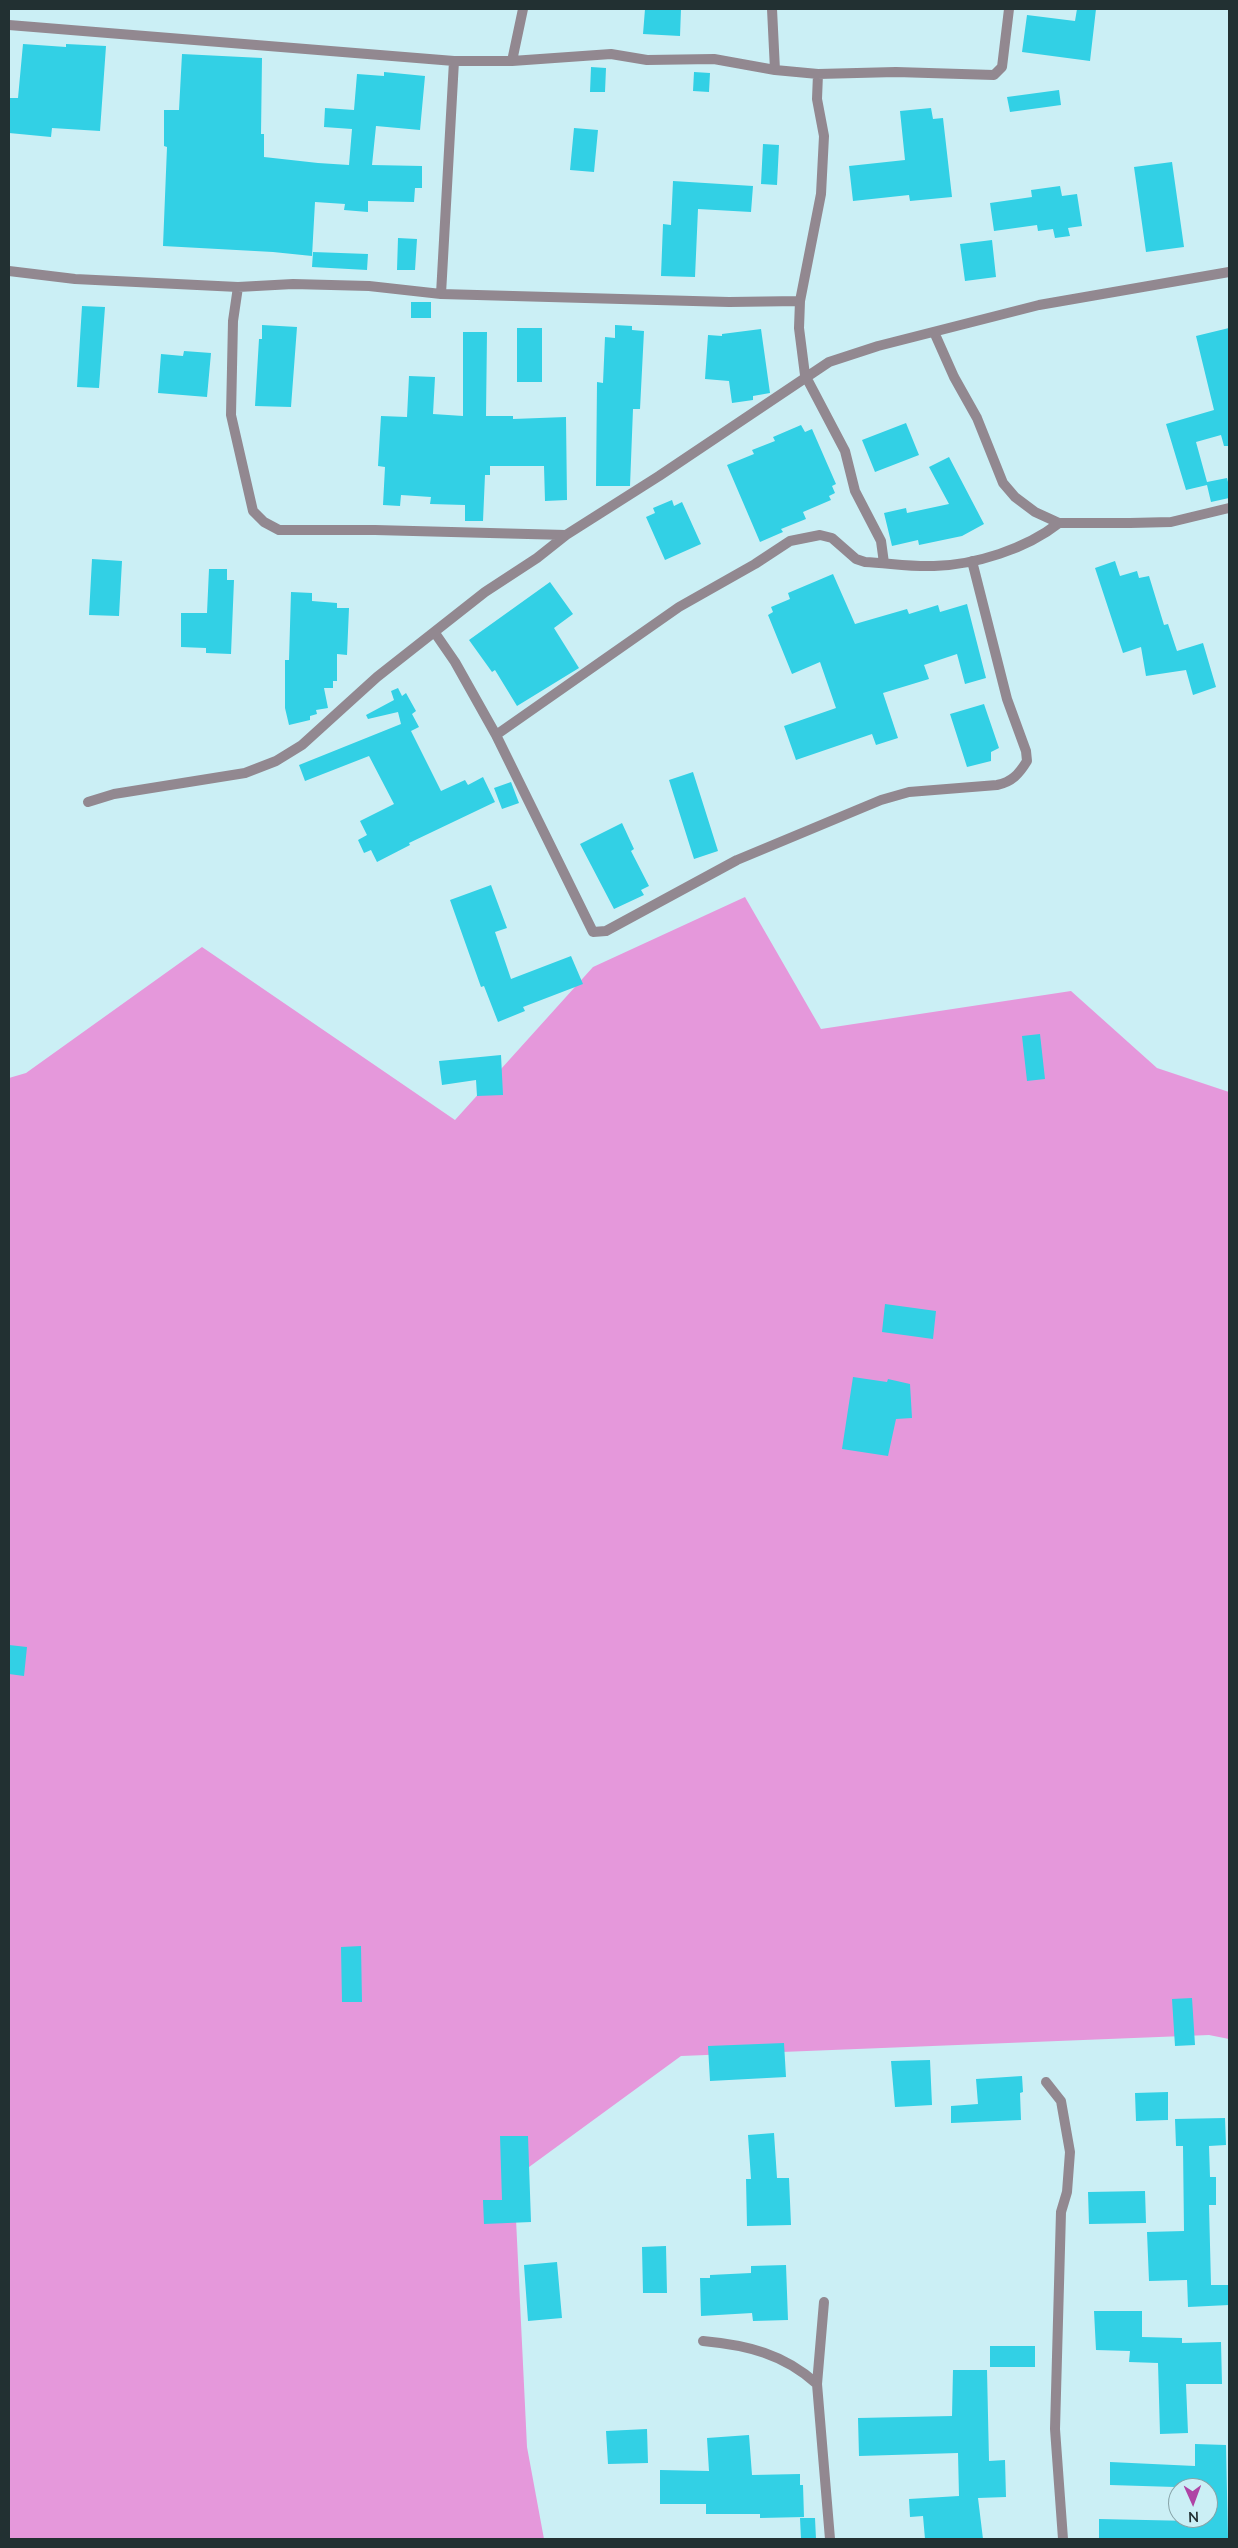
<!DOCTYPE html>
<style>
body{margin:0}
#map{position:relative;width:1238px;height:2548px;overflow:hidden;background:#cbeff5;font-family:Lato,sans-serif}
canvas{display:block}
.frame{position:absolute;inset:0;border:10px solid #223032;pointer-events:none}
.north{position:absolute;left:1168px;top:2478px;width:50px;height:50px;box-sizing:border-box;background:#cbeff5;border:1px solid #87a3a7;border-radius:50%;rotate:178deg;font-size:14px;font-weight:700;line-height:20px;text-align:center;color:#223032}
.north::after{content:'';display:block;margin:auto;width:18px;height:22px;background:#af44a5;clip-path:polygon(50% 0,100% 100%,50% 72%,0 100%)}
</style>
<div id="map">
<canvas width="1238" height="2548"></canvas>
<div class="frame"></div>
<div class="north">N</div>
</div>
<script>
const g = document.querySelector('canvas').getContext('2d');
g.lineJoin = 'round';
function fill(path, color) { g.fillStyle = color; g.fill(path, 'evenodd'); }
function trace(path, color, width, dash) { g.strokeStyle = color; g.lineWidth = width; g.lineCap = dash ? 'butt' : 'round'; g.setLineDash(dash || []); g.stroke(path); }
const forest = new Path2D(`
 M 745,897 L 821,1029 L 1071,991 L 1157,1068 L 1229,1092 L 1229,2039 L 1209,2035 L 681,2056 L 514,2178 L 527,2447 L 544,2539 L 9,2539 L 9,1078 L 26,1073 L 202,947 L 455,1120 L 593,967 Z`);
const building = new Path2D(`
 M 645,9 L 681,9 L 680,36 L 643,34 Z
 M 1077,9 L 1096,9 L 1090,61 L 1022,52 L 1027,15 L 1075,21 Z
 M 23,44 L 66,47 L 66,44 L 106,46 L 100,131 L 52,128 L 51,137 L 9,133 L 9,98 L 18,98 Z
 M 182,54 L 262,58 L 261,134 L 264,134 L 264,157 L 318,163 L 349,165 L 352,129 L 324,127 L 325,108 L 354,110 L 357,74 L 384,76 L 384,72 L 425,76 L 420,130 L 376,126 L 372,165 L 422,166 L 422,188 L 415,188 L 414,202 L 368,201 L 368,212 L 344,210 L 345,204 L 315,202 L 312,256 L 273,252 L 163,246 L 167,147 L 164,146 L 164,110 L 179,110 Z
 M 591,67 L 606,68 L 605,92 L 590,92 Z
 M 694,72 L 710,73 L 709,92 L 693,91 Z
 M 1059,90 L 1061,105 L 1010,112 L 1007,97 Z
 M 931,108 L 933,119 L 943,118 L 952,197 L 910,201 L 909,195 L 853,201 L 849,166 L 905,160 L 900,111 Z
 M 574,128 L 598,130 L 594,172 L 570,170 Z
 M 763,144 L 779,145 L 777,185 L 761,184 Z
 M 1172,162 L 1184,247 L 1146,252 L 1134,167 Z
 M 673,181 L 753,186 L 751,212 L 698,209 L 695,277 L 661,276 L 663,224 L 671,225 Z
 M 1060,186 L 1062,196 L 1077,194 L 1082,226 L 1068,228 L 1070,236 L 1055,238 L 1053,229 L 1038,231 L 1037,225 L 994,231 L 990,203 L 1032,197 L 1031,190 Z
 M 398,238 L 417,239 L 415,270 L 397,270 Z
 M 992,240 L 996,277 L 965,281 L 960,244 Z
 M 313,252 L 368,254 L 367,270 L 312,267 Z
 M 411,302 L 431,302 L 431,318 L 411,318 Z
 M 82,306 L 105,307 L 99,388 L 77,387 Z
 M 262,325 L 297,327 L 291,407 L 255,406 L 259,339 L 262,339 Z
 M 615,325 L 632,326 L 632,330 L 644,331 L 640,409 L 633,409 L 630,486 L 596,486 L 597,382 L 603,383 L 605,337 L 615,338 Z
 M 517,328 L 542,328 L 542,382 L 517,382 Z
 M 1229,328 L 1229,446 L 1224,446 L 1221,435 L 1196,442 L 1207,482 L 1227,478 L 1229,486 L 1229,498 L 1211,502 L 1207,485 L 1186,490 L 1166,424 L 1214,410 L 1196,336 Z
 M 761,329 L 770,393 L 753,396 L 753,400 L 732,403 L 729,381 L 705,379 L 708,335 L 722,336 L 722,334 Z
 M 463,332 L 487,332 L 486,416 L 513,416 L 513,419 L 566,417 L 567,500 L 545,501 L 544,466 L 490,466 L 490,475 L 485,475 L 483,521 L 465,521 L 465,505 L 430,504 L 431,497 L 401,495 L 400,506 L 383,505 L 385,467 L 378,466 L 381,416 L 407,417 L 409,376 L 435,377 L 433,414 L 463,416 Z
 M 184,351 L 211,353 L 207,397 L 158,393 L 161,354 L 183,356 Z
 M 906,423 L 919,455 L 875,472 L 862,440 Z
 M 801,425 L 805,432 L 812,429 L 836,484 L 832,486 L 835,493 L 829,496 L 831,500 L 803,512 L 806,519 L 781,529 L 783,532 L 760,542 L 727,465 L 754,454 L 752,450 L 775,441 L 773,437 Z
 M 949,457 L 984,524 L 962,536 L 919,545 L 918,540 L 892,546 L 884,513 L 906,508 L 907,513 L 949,504 L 929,467 Z
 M 672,500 L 674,506 L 682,502 L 701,544 L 665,560 L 646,517 L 655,513 L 653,508 Z
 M 92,559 L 122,561 L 119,616 L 89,615 Z
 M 1115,561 L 1120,576 L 1137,571 L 1139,578 L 1149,576 L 1164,625 L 1168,624 L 1177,651 L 1203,643 L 1216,687 L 1193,695 L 1186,670 L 1146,676 L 1141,647 L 1123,653 L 1095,568 Z
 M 209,569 L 227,569 L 227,580 L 234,580 L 231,654 L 206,653 L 206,648 L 181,647 L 181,613 L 207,613 Z
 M 833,574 L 855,624 L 907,609 L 909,614 L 938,605 L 940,612 L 967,604 L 986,678 L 965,684 L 957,654 L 924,665 L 929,679 L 883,693 L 898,738 L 876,745 L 872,734 L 796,760 L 784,726 L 836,708 L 820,662 L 792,674 L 768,615 L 773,612 L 771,607 L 790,599 L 788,593 Z
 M 550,582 L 573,614 L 554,628 L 579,668 L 517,706 L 495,670 L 492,672 L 469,640 Z
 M 291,592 L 312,593 L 312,601 L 337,603 L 337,608 L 349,608 L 347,655 L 337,654 L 337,681 L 333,681 L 333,688 L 324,688 L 328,708 L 316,710 L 317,714 L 310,716 L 310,720 L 289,725 L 285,708 L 285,660 L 289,660 Z
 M 398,688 L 402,696 L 406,693 L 416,711 L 412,714 L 419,727 L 411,731 L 441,791 L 465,780 L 468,785 L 483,777 L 495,802 L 409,843 L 410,845 L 377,862 L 371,850 L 364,853 L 358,840 L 367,835 L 360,821 L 394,804 L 369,756 L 305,781 L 299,765 L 401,724 L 398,712 L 368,719 L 366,715 L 394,700 L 391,691 Z
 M 984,704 L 999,748 L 991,752 L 991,761 L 967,767 L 950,714 Z
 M 693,772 L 718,851 L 694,859 L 669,780 Z
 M 511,782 L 519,803 L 502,809 L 494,788 Z
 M 622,823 L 634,849 L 631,851 L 649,886 L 641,890 L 644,895 L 614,909 L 580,844 Z
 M 491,885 L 507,928 L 495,932 L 511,979 L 571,956 L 583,984 L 523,1007 L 525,1011 L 498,1022 L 484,986 L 481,987 L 450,900 Z
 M 1040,1034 L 1045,1079 L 1027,1081 L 1022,1036 Z
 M 501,1055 L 503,1095 L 477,1096 L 476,1080 L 442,1085 L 439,1061 Z
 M 885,1304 L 936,1311 L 933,1339 L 882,1332 Z
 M 853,1377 L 887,1382 L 888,1379 L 910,1384 L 912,1418 L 896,1419 L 888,1456 L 842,1449 Z
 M 9,1645 L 27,1647 L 24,1676 L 9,1674 Z
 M 361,1946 L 362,2002 L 342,2002 L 341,1947 Z
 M 1192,1998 L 1195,2045 L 1175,2046 L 1172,1999 Z
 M 784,2043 L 786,2077 L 710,2081 L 708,2046 Z
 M 930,2060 L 932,2105 L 895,2107 L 891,2061 Z
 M 1022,2076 L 1023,2092 L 1020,2093 L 1021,2120 L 951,2123 L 951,2106 L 978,2104 L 976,2079 Z
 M 1168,2092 L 1168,2120 L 1136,2121 L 1135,2093 Z
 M 1225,2118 L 1226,2145 L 1209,2146 L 1210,2177 L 1216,2177 L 1216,2205 L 1209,2205 L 1211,2285 L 1229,2285 L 1229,2305 L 1188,2307 L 1187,2280 L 1149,2281 L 1147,2232 L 1184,2231 L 1183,2146 L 1176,2146 L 1175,2119 Z
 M 774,2133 L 777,2178 L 789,2178 L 791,2225 L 747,2226 L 746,2179 L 751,2179 L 748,2135 Z
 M 500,2136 L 528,2136 L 531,2222 L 484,2224 L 483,2200 L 502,2200 Z
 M 1145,2191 L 1146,2223 L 1089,2224 L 1088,2192 Z
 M 666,2246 L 667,2293 L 643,2293 L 642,2247 Z
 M 557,2262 L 562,2318 L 528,2321 L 524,2265 Z
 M 786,2265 L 788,2320 L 753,2321 L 752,2313 L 701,2316 L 700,2278 L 710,2278 L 710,2275 L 751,2273 L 751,2266 Z
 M 1094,2311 L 1142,2311 L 1142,2337 L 1182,2338 L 1182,2343 L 1221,2342 L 1222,2384 L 1186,2384 L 1188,2433 L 1160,2434 L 1158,2363 L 1129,2362 L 1130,2351 L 1096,2350 Z
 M 990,2346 L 1035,2346 L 1035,2367 L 990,2367 Z
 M 953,2370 L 987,2370 L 989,2461 L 1005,2460 L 1006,2497 L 978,2498 L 983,2539 L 925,2539 L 923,2516 L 910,2517 L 909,2499 L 959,2496 L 958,2453 L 859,2456 L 858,2418 L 952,2416 Z
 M 647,2429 L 648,2463 L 608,2464 L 606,2431 Z
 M 749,2435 L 752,2475 L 800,2474 L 800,2485 L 803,2485 L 804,2517 L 760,2518 L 760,2514 L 706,2514 L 706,2504 L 660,2504 L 660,2470 L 709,2471 L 707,2438 Z
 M 1195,2444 L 1226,2445 L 1228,2539 L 1099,2539 L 1099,2519 L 1192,2521 L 1192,2518 L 1208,2518 L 1208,2488 L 1110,2485 L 1110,2462 L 1195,2466 Z
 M 800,2518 L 815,2518 L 816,2539 L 801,2539 Z`);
const minor = new Path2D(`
 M 772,9 L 775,70
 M 9,25 L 454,61 L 512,61 L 611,54 L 647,60 L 714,59 L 775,70 L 818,74 L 896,72 L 994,75 L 1002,67 L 1009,9
 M 512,61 L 523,9
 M 818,74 L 817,99 L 824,136 L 821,194 L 800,301 L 799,328 L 805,375 L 845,451 L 855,491 L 881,541 L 884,563
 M 9,271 L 75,279 L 238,287
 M 441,294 L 454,61
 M 934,332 L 954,377 L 977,418 L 1003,483 L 1015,497 L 1035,512 L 1059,523 L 1130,523 L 1171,522 L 1229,508
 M 566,535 L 375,530 L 279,530 L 264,522 L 253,511 L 231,415 L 233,321 L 238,287 L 293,284 L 369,286 L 441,294 L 729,302 L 800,301
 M 435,633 L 455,662 L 496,735 L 593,932 L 606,931 L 737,860 L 881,800 L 909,792 L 997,785 C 1012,782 1019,774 1027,761 L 1026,751 L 1007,699 L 972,561
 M 496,735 L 679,607 L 755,564 L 790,541 L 820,535 L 832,538 L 856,559 L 865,562 C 888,563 911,567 934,566 C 975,565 1026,549 1059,523
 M 88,802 L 114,794 L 245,773 L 276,761 L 302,745 L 377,677 L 485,592 L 537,558 L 566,535 L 659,476 L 829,362 L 878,346 L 1039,305 L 1229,272
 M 1046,2082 L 1061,2101 L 1070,2152 L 1067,2192 L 1061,2212 L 1055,2429 L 1063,2539
 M 824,2302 L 817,2384 L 830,2539
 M 703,2341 C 747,2345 784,2354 817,2384`);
fill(forest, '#e598db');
fill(building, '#32d0e5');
trace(minor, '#928890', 10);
</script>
